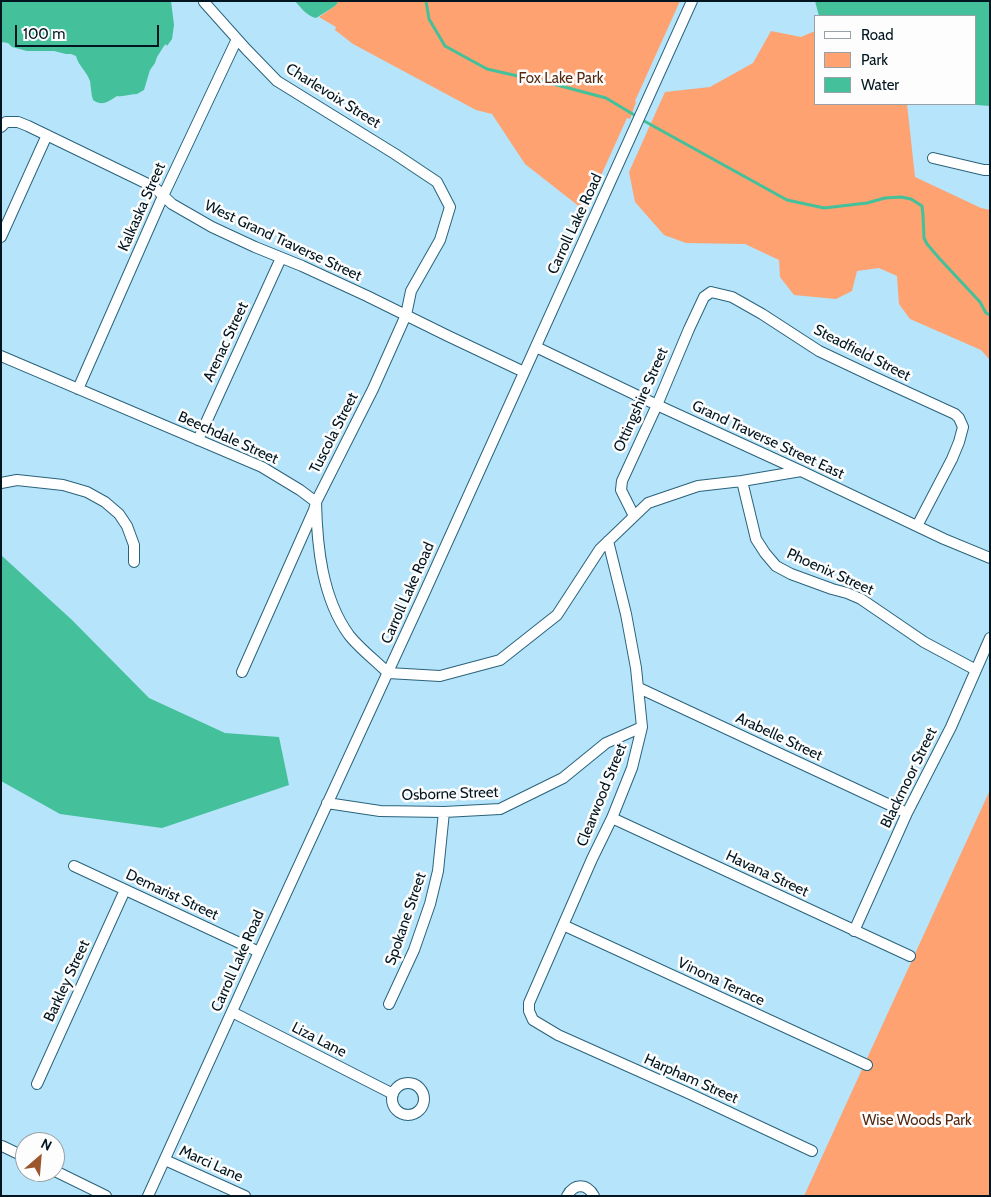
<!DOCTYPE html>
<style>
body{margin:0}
#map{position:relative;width:991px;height:1197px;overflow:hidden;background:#b6e4fb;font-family:Cabin,sans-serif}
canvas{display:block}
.frame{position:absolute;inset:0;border:2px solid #011620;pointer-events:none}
.legend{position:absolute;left:814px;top:15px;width:162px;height:90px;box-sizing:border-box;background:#fdfdfd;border:1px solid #98a1a5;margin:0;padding:6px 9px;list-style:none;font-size:15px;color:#011620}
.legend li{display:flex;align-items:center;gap:10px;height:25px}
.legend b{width:25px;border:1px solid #98a1a5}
.north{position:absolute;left:15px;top:1132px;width:50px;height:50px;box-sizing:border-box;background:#fdfdfd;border:1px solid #98a1a5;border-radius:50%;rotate:27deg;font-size:14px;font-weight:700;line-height:20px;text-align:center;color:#011620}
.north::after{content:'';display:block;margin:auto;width:18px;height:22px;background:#9c562d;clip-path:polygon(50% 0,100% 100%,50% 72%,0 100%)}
.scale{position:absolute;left:15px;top:25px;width:144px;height:22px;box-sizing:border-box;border:2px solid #011620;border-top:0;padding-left:6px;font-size:15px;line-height:18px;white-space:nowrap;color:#011620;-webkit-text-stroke:4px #fdfdfd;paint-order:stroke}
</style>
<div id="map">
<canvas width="991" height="1197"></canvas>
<div class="frame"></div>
<ul class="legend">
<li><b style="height:6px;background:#fff"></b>Road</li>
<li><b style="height:14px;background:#fda270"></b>Park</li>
<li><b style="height:14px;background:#44c09a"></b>Water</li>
</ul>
<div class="north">N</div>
<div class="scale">100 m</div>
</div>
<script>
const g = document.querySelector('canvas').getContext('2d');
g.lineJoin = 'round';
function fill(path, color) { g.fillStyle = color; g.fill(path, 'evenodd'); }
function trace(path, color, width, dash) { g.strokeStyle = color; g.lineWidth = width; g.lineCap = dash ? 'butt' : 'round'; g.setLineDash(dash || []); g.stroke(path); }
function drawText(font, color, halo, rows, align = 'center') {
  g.font = font + ' Cabin,sans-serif'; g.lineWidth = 5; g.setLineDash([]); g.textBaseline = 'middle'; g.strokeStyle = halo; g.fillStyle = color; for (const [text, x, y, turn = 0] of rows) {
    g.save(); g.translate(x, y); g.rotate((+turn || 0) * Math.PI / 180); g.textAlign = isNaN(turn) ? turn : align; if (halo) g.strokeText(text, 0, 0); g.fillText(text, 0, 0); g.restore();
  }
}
const green = new Path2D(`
 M 339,1 L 680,1 L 635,101 L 636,102 L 630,119 L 627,118 L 585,211 L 525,164 L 492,114 L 476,110 L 353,44 L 335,30 L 336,27 L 319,17 L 335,6 Z
 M 771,31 L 801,37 L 815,31 L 815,104 L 907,104 L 915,177 L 981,208 L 990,210 L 990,360 L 981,350 L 910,319 L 899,304 L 897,276 L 879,268 L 857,271 L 852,291 L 836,299 L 794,295 L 780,277 L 779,260 L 745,244 L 686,243 L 664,235 L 635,202 L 629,172 L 665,92 L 710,87 L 753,63 Z
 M 990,790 L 990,1196 L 804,1196 Z`);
const water = new Path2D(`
 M 1,1 L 171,1 L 174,25 L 172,39 L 167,46 L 166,44 L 164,46 L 157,57 L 155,63 L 150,70 L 144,90 L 137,94 C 131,94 124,97 117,96 C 109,101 103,107 93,100 C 91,94 91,87 90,81 C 87,72 78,65 76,56 L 71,54 L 66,54 L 54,51 L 27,51 L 12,47 L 8,43 L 1,42 Z
 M 295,1 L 339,1 L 335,6 L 316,18 C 307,16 301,8 295,1 Z
 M 815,1 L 990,1 L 990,106 L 964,104 L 975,104 L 975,16 L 819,16 Z
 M 1,555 L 72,620 L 149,698 L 225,733 L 279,737 L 289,785 L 162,828 L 60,814 L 1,781 Z`);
const stream = new Path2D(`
 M 426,1 L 429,19 L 445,46 L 487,69 L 557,85 L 606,98 L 646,122 L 787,200 L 824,208 L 867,203 L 885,198 L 901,197 L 911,199 L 922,206 L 923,215 L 924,238 L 927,244 L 939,258 L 980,302 L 986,313 L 990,315`);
const minor = new Path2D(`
 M 204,2 L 246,49 L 277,81 L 395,154 L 437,182 L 450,207 L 440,240 L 411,291 L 406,315 L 373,389 L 316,502 L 314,510 L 242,672
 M 1,127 L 6,122 L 18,122 L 28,126 L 154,187 L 172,204 L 212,227 L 255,247 L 302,266 L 367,296 L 446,335 L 524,372
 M 933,158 L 984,170 L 990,170
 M 1,237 L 47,135
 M 536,347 L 657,405 L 801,471 L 944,539 L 990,558
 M 1,356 L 262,467 L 300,490 L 316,502 C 317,546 322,598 349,635 C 359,648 376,661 388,673 L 440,676 L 500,660 L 557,615 L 600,549 L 648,503 L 698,486 L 742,481 L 801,471
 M 78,389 L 163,196 L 237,39
 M 198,440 L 281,258
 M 742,481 L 756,539 L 765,553 L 776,566 L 791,574 L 832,589 L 847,593 L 861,599 L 924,642 L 976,670
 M 1,483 L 17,480 L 63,485 L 87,492 L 105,502 L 119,514 L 127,526 L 134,545 L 134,562
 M 634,516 L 621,490 L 622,481 L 657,405 L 689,329 L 704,297 L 711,292 L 732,297 L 762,314 L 819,351 L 874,377 L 955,414 L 959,418 L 963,427 L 959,442 L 952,459 L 917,526
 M 608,541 L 626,614 L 636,668 L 642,727 L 632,768 L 612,818 L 592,859 L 529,1003 L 529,1011 L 533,1020 L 558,1035 L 688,1093 L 812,1151
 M 639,688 L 907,813
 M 327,803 L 380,811 L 444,812 L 500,809 L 563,778 L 606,743 L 642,727
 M 612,818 L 910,956
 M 74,866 L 259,952
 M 563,925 L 867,1065
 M 854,931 L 907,813 L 951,727 L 990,638
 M 389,1004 L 414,950 L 430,904 L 438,871 L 444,812
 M 232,1012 L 393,1094
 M392 1099a16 16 0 1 1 32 0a16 16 0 1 1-32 0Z
 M 37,1084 L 125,890
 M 2,1146 L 25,1157
 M 165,1160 L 245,1196
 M 55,1171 L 106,1196
 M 148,1196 L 259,952 L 423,596 L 692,1
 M 567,1196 C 574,1183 587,1183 594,1196`);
const parkNames = [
 ["Fox Lake Park",561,79],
 ["Wise Woods Park",917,1121]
];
const streetNames = [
 ["Charlevoix Street",333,96,32],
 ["Kalkaska Street",142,207,-66],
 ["Carroll Lake Road",575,224,-65],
 ["West Grand Traverse Street",283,241,25],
 ["Arenac Street",226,342,-65],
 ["Steadfield Street",862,353,27],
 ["Ottingshire Street",641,400,-66],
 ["Tuscola Street",334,433,-63],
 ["Beechdale Street",228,438,24],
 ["Grand Traverse Street East",768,440,25],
 ["Phoenix Street",830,572,24],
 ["Carroll Lake Road",408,593,-66],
 ["Arabelle Street",779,737,25],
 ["Blackmoor Street",909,778,-64],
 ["Osborne Street",450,794,-2],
 ["Clearwood Street",602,795,-68],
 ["Havana Street",767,874,25],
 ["Demarist Street",172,895,25],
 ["Spokane Street",406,919,-71],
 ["Carroll Lake Road",238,961,-66],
 ["Barkley Street",67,981,-65],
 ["Vinona Terrace",721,982,25],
 ["Liza Lane",319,1040,27],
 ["Harpham Street",691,1079,24],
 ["Marci Lane",211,1164,24]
];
fill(green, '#fda270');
fill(water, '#44c09a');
trace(stream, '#44c09a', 3);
trace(minor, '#29637b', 12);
trace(minor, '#fff', 10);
drawText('15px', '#562a11', '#fdfdfd', parkNames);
drawText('15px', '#011620', '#fdfdfd', streetNames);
</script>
